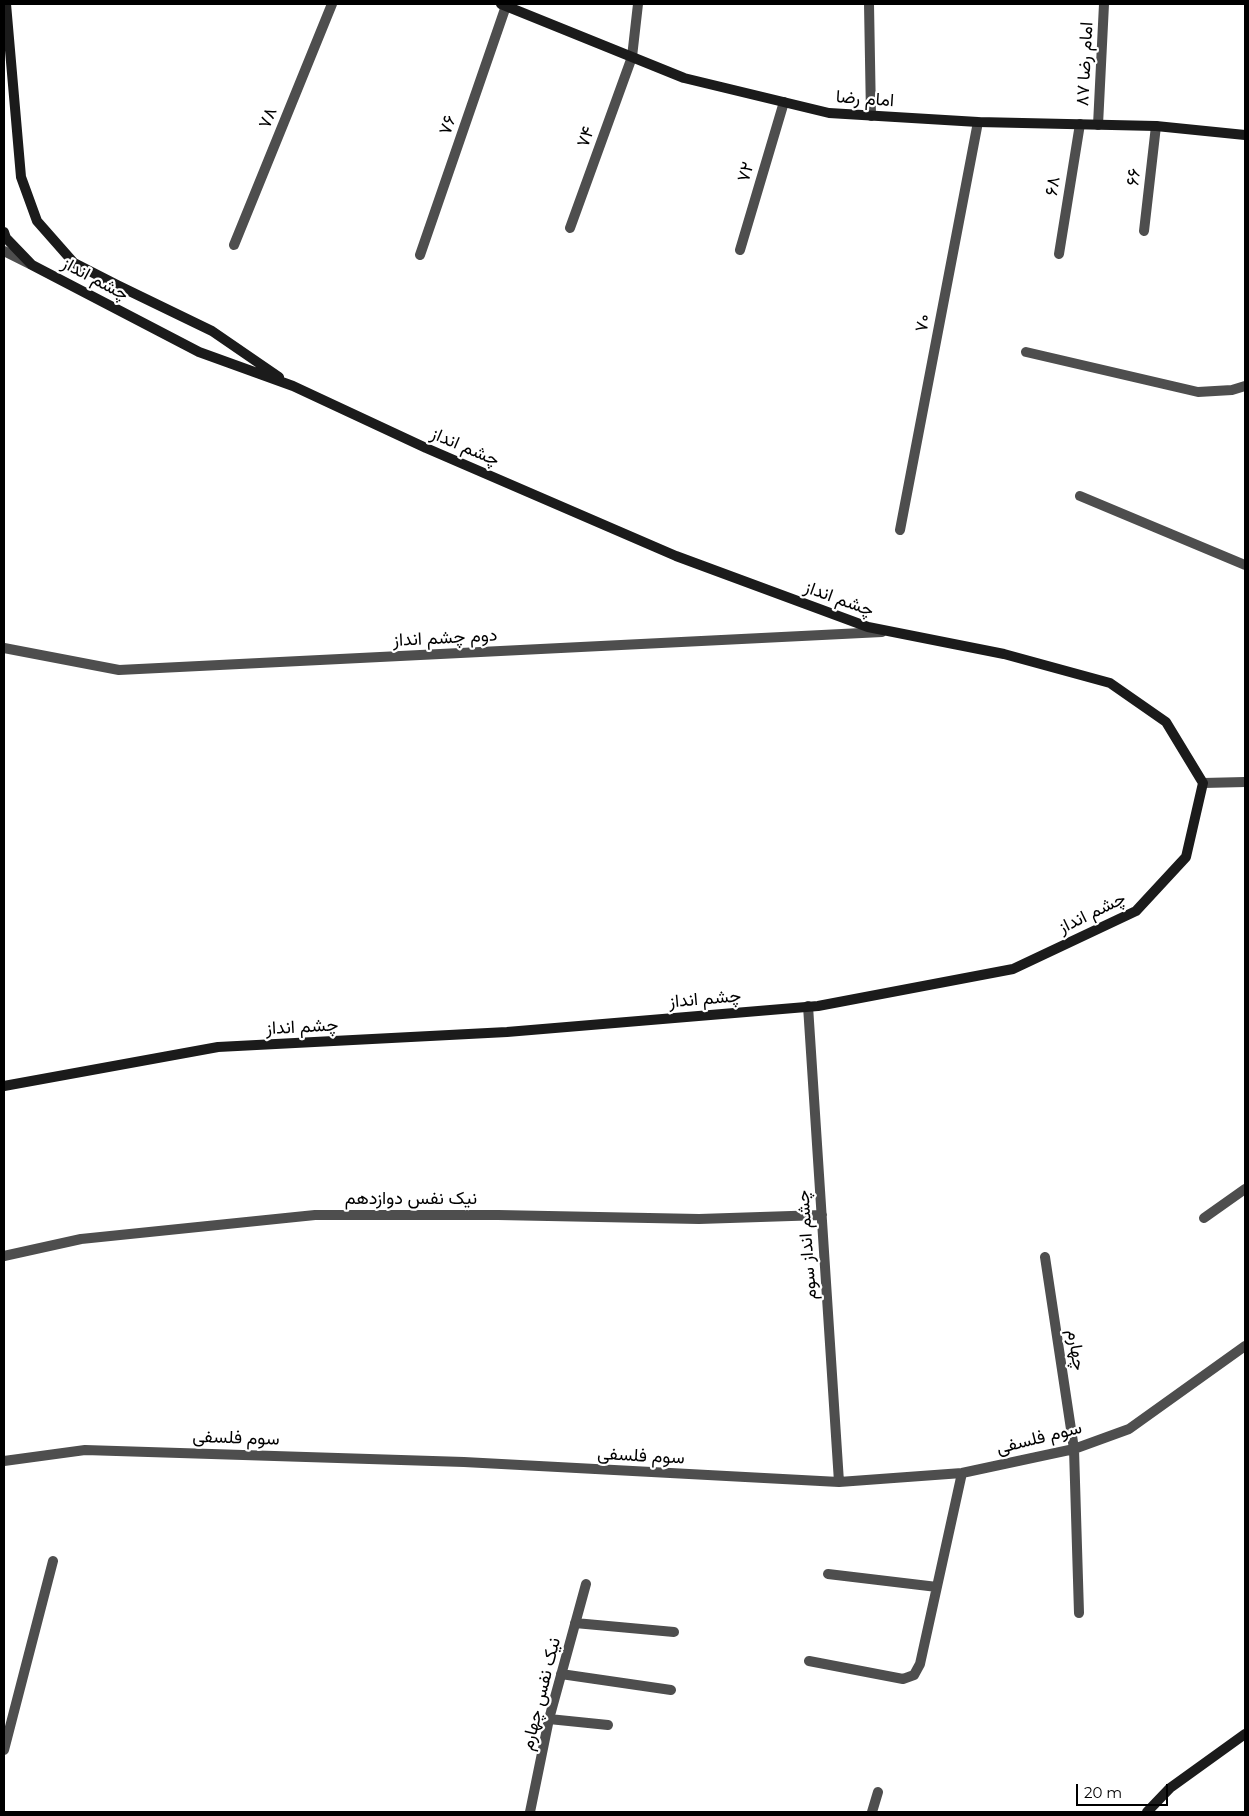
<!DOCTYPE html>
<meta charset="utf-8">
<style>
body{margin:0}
#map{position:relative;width:1249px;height:1816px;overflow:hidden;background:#fff;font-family:Montserrat,sans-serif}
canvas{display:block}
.frame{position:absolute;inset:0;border:5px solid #000;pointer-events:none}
.scale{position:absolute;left:1076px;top:1784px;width:92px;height:22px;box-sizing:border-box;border:2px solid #000;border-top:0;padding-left:6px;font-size:15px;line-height:18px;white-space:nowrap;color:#000;-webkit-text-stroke:4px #fff;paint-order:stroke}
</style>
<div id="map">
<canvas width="1249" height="1816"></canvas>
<div class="frame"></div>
<div class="scale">20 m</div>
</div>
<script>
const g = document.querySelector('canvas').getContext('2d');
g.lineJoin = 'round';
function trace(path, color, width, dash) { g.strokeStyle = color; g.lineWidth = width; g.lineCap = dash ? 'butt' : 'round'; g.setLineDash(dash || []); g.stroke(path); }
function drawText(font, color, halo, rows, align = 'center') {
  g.font = font + ' Montserrat,Vazirmatn,sans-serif'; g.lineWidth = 4.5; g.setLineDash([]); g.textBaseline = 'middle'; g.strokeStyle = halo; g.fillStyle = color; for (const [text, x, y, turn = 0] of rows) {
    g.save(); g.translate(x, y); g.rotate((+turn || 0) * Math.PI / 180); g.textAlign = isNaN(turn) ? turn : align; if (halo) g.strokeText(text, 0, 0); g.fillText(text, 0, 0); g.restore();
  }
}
const street = new Path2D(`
 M 869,4 L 871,116
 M 1098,125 L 1104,4
 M 570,228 L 632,57 L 638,4
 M 1144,231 L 1156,126
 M 234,245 L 332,4
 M 740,250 L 784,102
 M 4,251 L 30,264
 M 1059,254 L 1080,124
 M 420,255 L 506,6
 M 1026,352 L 1198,392 L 1232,390 L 1245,386
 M 1080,496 L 1245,565
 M 900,530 L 978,122
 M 4,648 L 119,670 L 882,632
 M 1203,783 L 1245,782
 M 808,1006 L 839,1482
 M 1204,1218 L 1245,1189
 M 4,1256 L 81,1239 L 315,1215 L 498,1215 L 699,1219 L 822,1215
 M 1045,1257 L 1074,1449 L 1079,1613
 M 4,1461 L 85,1450 L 464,1462 L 839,1482 L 962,1473 L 1074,1449 L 1129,1429 L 1245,1346
 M 828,1574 L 937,1587
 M 575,1623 L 674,1632
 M 809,1661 L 903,1679 L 914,1675 L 920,1664 L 962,1473
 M 561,1674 L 671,1690
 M 549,1719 L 608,1725
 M 4,1750 L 53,1561
 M 530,1812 L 549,1719 L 586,1584
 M 872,1812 L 878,1792`);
const secondary = new Path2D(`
 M 6,4 L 21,177 L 37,221 L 74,263 L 117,285 L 212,331 L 279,377
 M 501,4 L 684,78 L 829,113 L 978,122 L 1156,126 L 1245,135
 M 4,232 L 6,238 L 32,265 L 199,352 L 293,386 L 426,448 L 676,556 L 868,627 L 1004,654 L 1110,683 L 1166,722 L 1203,783 L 1186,857 L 1136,911 L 1013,969 L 818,1006 L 507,1032 L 218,1047 L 4,1086
 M 1147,1812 L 1170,1788 L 1245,1734`);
const streetNames = [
 ["امام رضا ۸۷",1085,64,-87],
 ["امام رضا",865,99,4],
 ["۷۸",268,118,-68],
 ["۷۶",448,125,-71],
 ["۷۴",586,137,-70],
 ["۷۲",746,172,-74],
 ["۶۶",1134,177,-84],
 ["۶۸",1053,186,-81],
 ["چشم انداز",95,279,28],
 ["۷۰",923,323,-79],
 ["چشم انداز",465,447,23],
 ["چشم انداز",839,599,20],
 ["دوم چشم انداز",445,638,-3],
 ["چشم انداز",1092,913,-26],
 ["چشم انداز",705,999,-5],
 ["چشم انداز",302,1027,-3],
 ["نیک نفس دوازدهم",411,1199],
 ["چشم انداز سوم",807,1245,-94],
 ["چهارم",1076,1350,81],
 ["سوم فلسفی",236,1438,2],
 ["سوم فلسفی",1039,1438,-14],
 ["سوم فلسفی",641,1456,3],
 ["نیک نفس چهارم",541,1694,-76]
];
trace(street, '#4e4e4e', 10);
trace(secondary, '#1b1b1b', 10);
drawText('18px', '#000', '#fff', streetNames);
</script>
